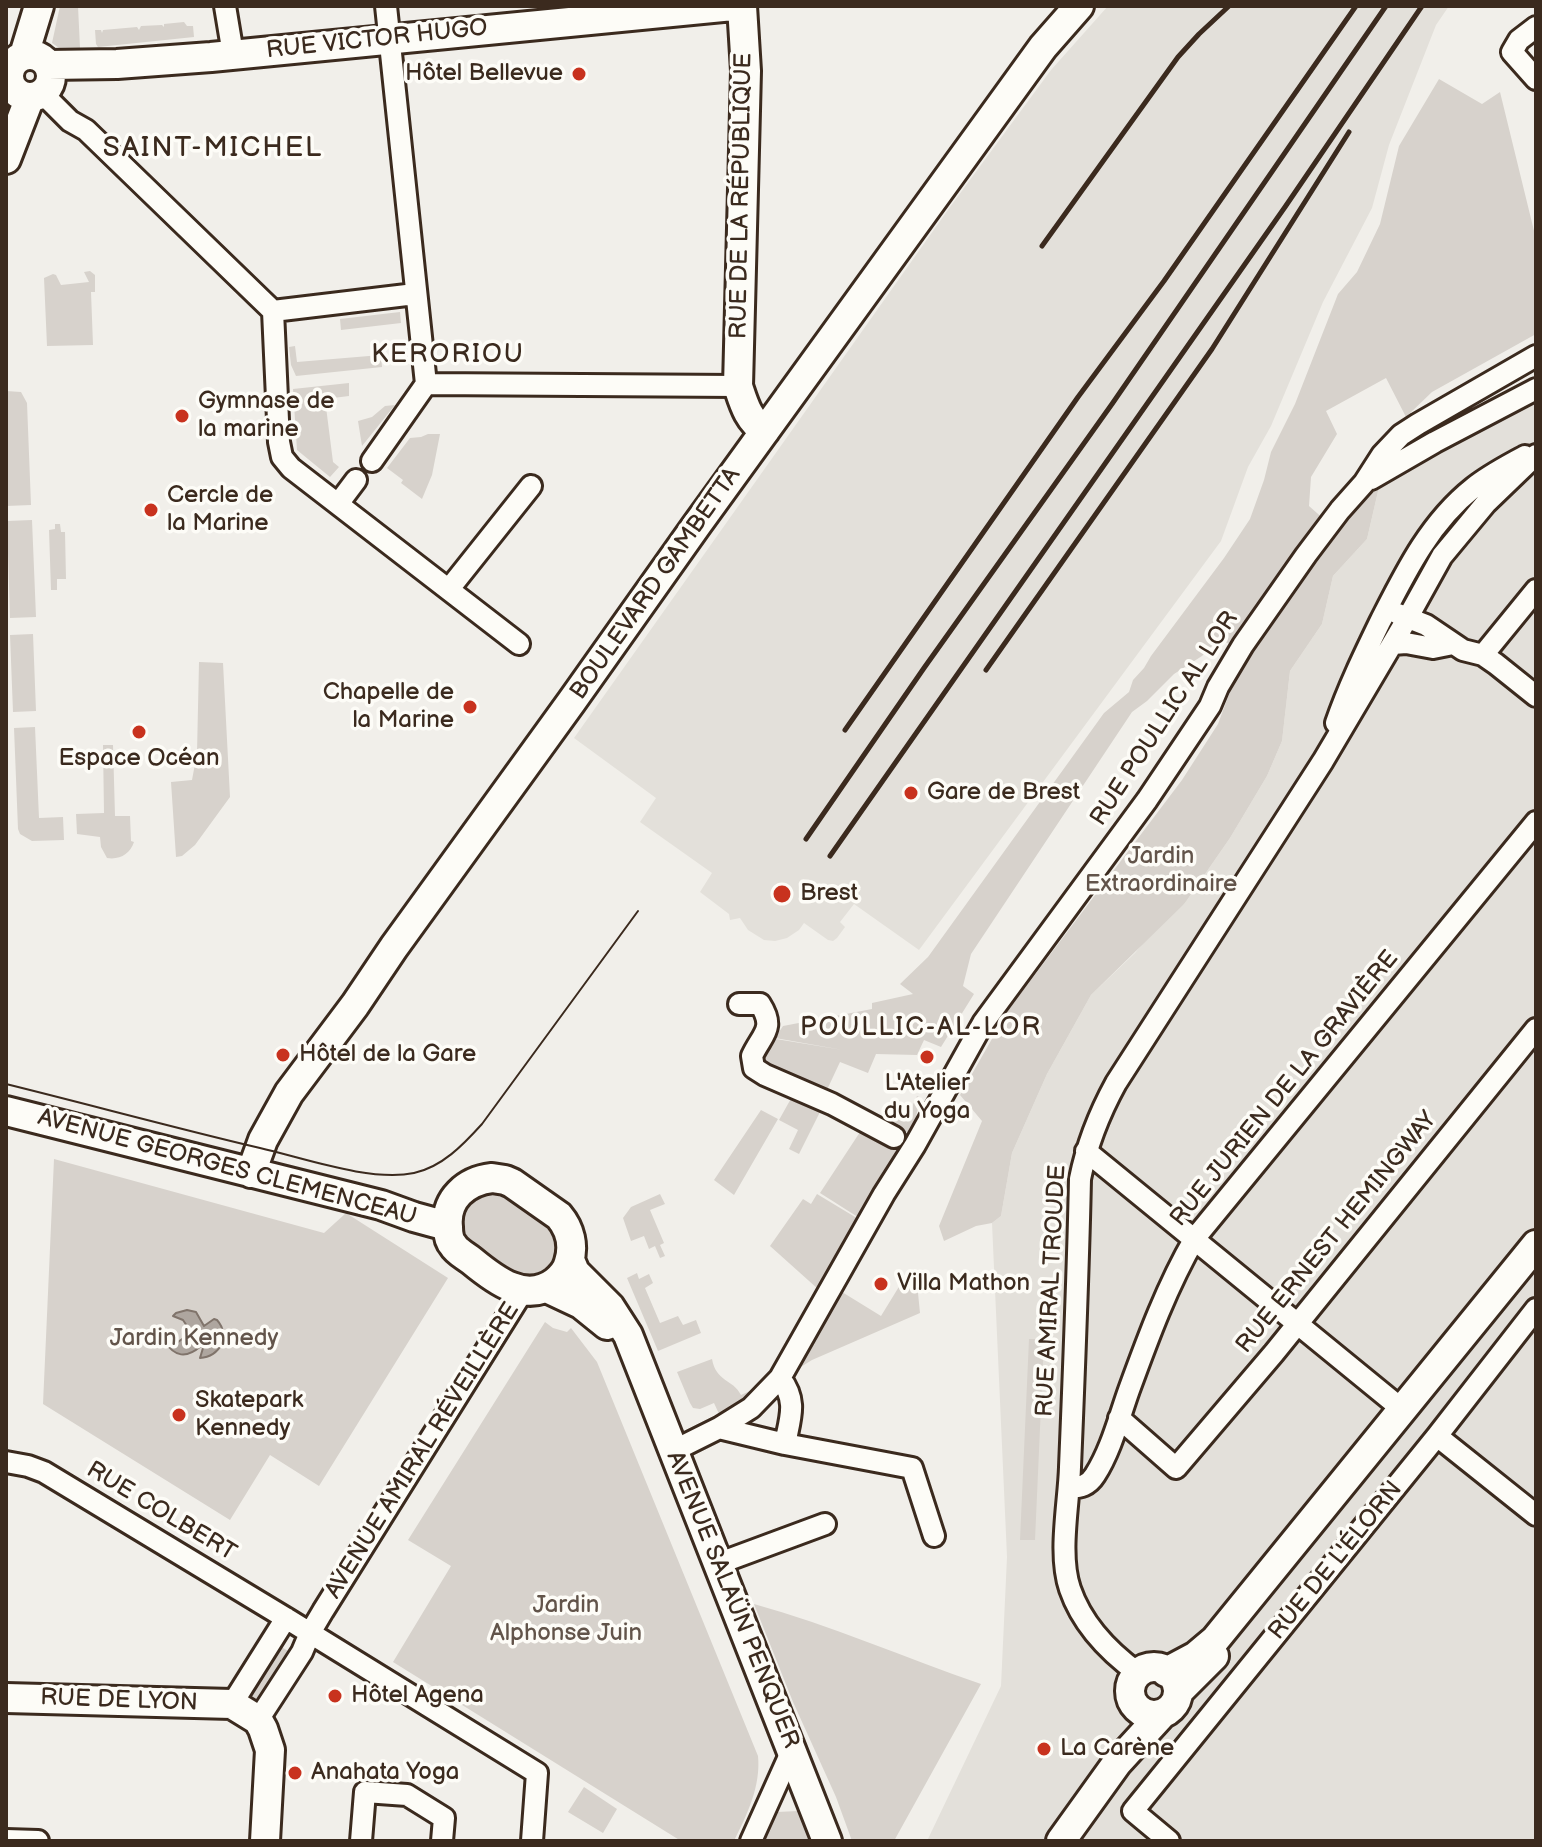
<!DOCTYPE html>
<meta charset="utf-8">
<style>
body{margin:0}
#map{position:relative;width:1542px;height:1847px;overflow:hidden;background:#f1efea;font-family:"Balsamiq Sans",sans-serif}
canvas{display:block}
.frame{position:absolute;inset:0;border:8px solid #3b2a1e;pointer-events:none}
</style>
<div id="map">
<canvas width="1542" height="1847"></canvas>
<div class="frame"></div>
</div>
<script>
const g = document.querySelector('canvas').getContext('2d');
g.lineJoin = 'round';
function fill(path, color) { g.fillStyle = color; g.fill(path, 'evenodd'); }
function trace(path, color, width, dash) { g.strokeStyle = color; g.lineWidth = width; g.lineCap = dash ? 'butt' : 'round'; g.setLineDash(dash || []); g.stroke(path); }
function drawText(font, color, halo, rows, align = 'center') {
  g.font = font + ' "Balsamiq Sans",sans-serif'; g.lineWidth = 7; g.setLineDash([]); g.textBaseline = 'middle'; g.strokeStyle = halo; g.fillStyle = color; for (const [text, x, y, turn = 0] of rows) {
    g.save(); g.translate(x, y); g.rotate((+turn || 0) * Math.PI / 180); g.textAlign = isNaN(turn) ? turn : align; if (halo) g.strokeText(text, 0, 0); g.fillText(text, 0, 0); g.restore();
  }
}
const built = new Path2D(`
 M 1108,6 L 1449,6 L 1436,25 L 1389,145 L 1372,208 L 1323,302 L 1271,426 L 1248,467 L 1221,541 L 919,950 L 854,904 L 840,922 L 845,927 L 837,938 L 833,941 L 828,940 L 804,923 L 799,930 L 787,938 L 775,941 L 764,940 L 748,930 L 740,918 L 730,920 L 729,914 L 700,892 L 712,873 L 640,822 L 656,798 L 574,738 L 950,207 L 1051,70 Z
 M 1536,404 L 1536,1841 L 927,1841 L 1001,1686 L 1007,1557 L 992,1223 L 1001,1216 L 1012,1153 L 1047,1074 L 1091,995 L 1135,953 L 1151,933 L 1173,911 L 1185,903 L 1230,838 L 1267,776 L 1282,741 L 1290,671 L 1322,624 L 1333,576 L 1367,539 L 1379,487 L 1494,423 Z`);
const green = new Path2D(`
 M 60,6 L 78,6 L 80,48 L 62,50 L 52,43 Z
 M 184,22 L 187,26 L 193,26 L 194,37 L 98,47 L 96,44 L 95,30 L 101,30 L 102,33 L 103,30 L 137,27 L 139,30 L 141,26 L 162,25 L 164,27 L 164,24 Z
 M 1439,79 L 1482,104 L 1500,92 L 1536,239 L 1536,334 L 1432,392 L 1406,417 L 1386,378 L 1326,411 L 1337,434 L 1311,477 L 1309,506 L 1334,528 L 1360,496 L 1379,487 L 1367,539 L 1333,576 L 1322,624 L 1290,671 L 1282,741 L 1267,776 L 1230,838 L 1185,903 L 1091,995 L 1047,1074 L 1012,1153 L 1001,1216 L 992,1223 L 976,1226 L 944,1241 L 939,1226 L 982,1121 L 960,1095 L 1009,1009 L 1182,780 L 1218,724 L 1244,654 L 1234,646 L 1219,639 L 1202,656 L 1174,674 L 1147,701 L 1132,712 L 971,954 L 963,986 L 974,994 L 941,1047 L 924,1040 L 917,1055 L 876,1054 L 868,1073 L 840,1062 L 825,1094 L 767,1069 L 764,1055 L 776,1039 L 843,1050 L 775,1038 L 783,1026 L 872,1009 L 872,1003 L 913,994 L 900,984 L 928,957 L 1104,713 L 1129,692 L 1133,680 L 1144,668 L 1151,656 L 1224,558 L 1250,519 L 1264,480 L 1271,452 L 1295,404 L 1338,294 L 1357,272 L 1380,224 L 1399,146 Z
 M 90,271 L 95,275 L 95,292 L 91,292 L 93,345 L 47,346 L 44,278 L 53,274 L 56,275 L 61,285 L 89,282 L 84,272 Z
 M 400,312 L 401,323 L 341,330 L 340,319 Z
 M 295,346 L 297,362 L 381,355 L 382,367 L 296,376 L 291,365 L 289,347 Z
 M 349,383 L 349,396 L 325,399 L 333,462 L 339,467 L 330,477 L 297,450 L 293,389 Z
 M 6,391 L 21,392 L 27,403 L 31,505 L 6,506 Z
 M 395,405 L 362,446 L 358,421 L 372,417 L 385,406 Z
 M 428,434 L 440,434 L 432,475 L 422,499 L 401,483 L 403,480 L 387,468 L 410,438 L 421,437 Z
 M 32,520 L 36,617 L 10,618 L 7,521 Z
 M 55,524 L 60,524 L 61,532 L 65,532 L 66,579 L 57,579 L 57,590 L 51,590 L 49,530 L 55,529 Z
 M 33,634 L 36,711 L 13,712 L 10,635 Z
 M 199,662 L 223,663 L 230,797 L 195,845 L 182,856 L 176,857 L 171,782 L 192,780 L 197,753 Z
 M 35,727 L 39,818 L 63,817 L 64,840 L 32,841 L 20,834 L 18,829 L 14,728 Z
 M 103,745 L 113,745 L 115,816 L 130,816 L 131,841 L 134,842 C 130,854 120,860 107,858 L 101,847 L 100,837 L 77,834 L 76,814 L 104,813 Z
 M 793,1095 L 821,1110 L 799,1154 L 789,1149 L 798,1130 L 779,1120 Z
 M 917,1096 L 921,1098 L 911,1134 L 884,1122 L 894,1103 L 910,1111 Z
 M 761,1110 L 778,1119 L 734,1195 L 714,1180 Z
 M 862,1129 L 901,1148 L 861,1219 L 820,1193 Z
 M 54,1159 L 324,1233 L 346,1213 L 448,1278 L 319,1486 L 270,1455 L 230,1520 L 43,1404 Z
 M 491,1190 C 507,1195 517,1202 530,1212 C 536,1216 546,1221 551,1227 C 565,1243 555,1265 540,1276 L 517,1277 L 473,1246 L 463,1237 L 460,1229 L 461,1212 L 468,1200 Z
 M 660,1194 L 665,1204 L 650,1210 L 664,1243 L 660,1245 L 665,1256 L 660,1258 L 655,1246 L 649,1249 L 644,1236 L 631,1241 L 623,1218 L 631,1207 Z
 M 817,1194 L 860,1220 L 818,1289 L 770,1246 L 803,1199 L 811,1204 Z
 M 908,1272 L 916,1273 L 920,1313 L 812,1360 L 799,1368 L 842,1292 L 881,1316 Z
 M 637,1273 L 639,1279 L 649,1274 L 653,1283 L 645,1288 L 660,1323 L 678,1316 L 683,1325 L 696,1320 L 701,1333 L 658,1351 L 627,1278 Z
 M 545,1322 L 553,1328 L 567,1332 L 571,1328 L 597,1362 L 758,1756 C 761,1786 747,1815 734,1841 L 681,1841 L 393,1662 L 451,1566 L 408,1540 Z
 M 1029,1339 L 1044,1339 L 1035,1540 L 1020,1540 Z
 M 712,1359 C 716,1382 733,1379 741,1395 L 761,1386 L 746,1400 L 720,1416 L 714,1403 L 700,1409 L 693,1408 L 690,1403 L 677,1372 Z
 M 754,1604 C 831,1625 905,1658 981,1684 L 894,1841 L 852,1841 L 836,1797 L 793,1702 Z
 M 278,1645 L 295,1655 L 256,1708 L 245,1694 Z
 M 584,1787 L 617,1809 L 603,1833 L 568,1812 Z
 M 798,1811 L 810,1841 L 764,1841 L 777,1812 Z`);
const water = new Path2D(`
 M 187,1310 L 196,1312 L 204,1326 L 214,1319 L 217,1320 C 231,1336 220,1357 200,1358 L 203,1348 L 201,1346 C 186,1359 175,1357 164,1341 L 166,1338 L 178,1342 L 185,1337 L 187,1326 L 183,1320 L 173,1316 L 176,1313 Z`);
const street = new Path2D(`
 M 225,6 L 233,54
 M 386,6 L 426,384
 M 1536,27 L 1519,40 L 1512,52 L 1536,79
 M 42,93 L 70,121 L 86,130 L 273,311
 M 273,311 L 279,442 L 282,457 L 291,468 L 519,644
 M 273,311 L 415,294
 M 426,384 L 738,386
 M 372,461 L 426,384
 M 1371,479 L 1435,442 L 1536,389
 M 338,504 L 356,480
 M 449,589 L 531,486
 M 1398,614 L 1426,625 L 1463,650 L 1483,655 L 1496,664 L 1536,696
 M 1393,644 L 1406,643 L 1433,648 L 1453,644
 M 1483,655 L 1536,590
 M 1336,723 C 1348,688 1364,655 1380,622 C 1405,573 1429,523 1473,488 C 1489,475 1507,466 1525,456
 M 739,1004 L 760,1004 C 776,1029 762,1034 752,1056 L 754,1068 L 765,1075 L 832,1104 L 894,1137
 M 1086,1151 L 1403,1410
 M 780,1378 C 798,1401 790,1418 785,1444
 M 1119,1418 L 1176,1468 L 1274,1353 L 1536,1029
 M 719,1428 L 785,1444 L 912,1468 L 934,1536
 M 1437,1436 L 1536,1515
 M 673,1451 L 719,1428 L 751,1408 L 780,1378 L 884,1194 L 915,1145 L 983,1023 L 1147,800 L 1210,706 L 1218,687 L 1243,645 L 1306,555 L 1340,510 L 1364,483 L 1382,455 L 1401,435 L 1418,424 L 1536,356
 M 6,1462 L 28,1466 L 44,1472 L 289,1620 L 537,1773 L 532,1841
 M 1069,1488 C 1081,1487 1088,1486 1095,1475 C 1111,1450 1119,1418 1129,1390 C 1148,1338 1167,1286 1195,1238 L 1536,822
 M 717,1564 L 825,1524
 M 1138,1673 C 1109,1652 1082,1624 1070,1589 C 1058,1554 1069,1503 1070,1467 C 1074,1371 1078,1275 1080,1179 C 1087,1144 1099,1114 1116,1083 L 1323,761 L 1407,619 L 1442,556 L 1486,503 L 1536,455
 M 232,1704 L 286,1618
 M 258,1720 L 302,1652 L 310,1633 L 323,1611 L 523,1291
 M 6,1840 L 38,1841
 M 361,1841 L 365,1792 L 407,1795 L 444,1818 L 442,1841
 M 751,1841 L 792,1750
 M 1169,1841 L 1133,1811 L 1437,1436 L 1536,1309`);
const secondary = new Path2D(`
 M 742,6 L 746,71 L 738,386 C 744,404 748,420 765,431
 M 24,55 L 39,6
 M9 76a21 21 0 1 1 42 0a21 21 0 1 1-42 0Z
 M 48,65 L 117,64 L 211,57 L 733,6
 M 6,159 L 30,97
 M 6,1111 L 381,1205 L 414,1217 L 447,1226
 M 251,1173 L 263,1140 L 289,1093 L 355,1005 L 394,947 L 572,701 L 696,526 L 1043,47 L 1079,6
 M 492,1178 L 505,1180 L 512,1183 L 559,1216 C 570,1229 574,1246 569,1262 C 567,1271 561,1277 555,1282 C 526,1304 495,1280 472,1261 C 466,1256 457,1252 453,1245 C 449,1241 448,1233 448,1227 C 445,1199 466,1181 492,1178 Z
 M 570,1260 L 575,1272 L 610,1307 L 628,1335 L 827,1841
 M 547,1288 L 581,1304 L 607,1325
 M1130 1691a24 24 0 1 1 48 0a24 24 0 1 1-48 0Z
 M 1166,1672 L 1196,1656 L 1215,1640 L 1536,1245
 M 1178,1692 L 1214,1656
 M 6,1698 L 232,1704 L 258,1720 L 263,1729 L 270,1750 L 265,1841
 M 1061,1841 L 1117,1763 L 1161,1715`);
const tram = new Path2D(`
 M 6,1084 C 91,1105 175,1128 260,1148 C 304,1158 370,1182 414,1173 C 442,1167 463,1145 482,1124 L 638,911`);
const rail = new Path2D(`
 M 1042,246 L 1178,57 L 1199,34 L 1229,6
 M 986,670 L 1212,349 L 1349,132
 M 845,730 L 1078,397 L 1164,281 L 1356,6
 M 806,839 L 924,668 L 1112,404 L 1386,6
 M 830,856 L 1285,207 L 1422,6`);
const markers = [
 [579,74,8,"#c8321e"],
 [182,416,8,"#c8321e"],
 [151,510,8,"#c8321e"],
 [470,707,8,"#c8321e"],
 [139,732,8,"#c8321e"],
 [911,793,8,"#c8321e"],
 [782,894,10,"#c8321e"],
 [283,1055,8,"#c8321e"],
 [927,1057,8,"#c8321e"],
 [881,1284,8,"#c8321e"],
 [179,1415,8,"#c8321e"],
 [335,1696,8,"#c8321e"],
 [1044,1749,8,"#c8321e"],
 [295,1773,8,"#c8321e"]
];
const streetNames = [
 ["RUE VICTOR HUGO",377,40,-6],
 ["RUE DE LA RÉPUBLIQUE",742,196,-89],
 ["BOULEVARD GAMBETTA",656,584,-55],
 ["RUE POULLIC AL LOR",1165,719,-57],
 ["RUE JURIEN DE LA GRAVIÈRE",1285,1089,-51],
 ["AVENUE GEORGES CLEMENCEAU",227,1168,15],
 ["RUE ERNEST HEMINGWAY",1337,1233,-51],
 ["RUE AMIRAL TROUDE",1052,1291,-87],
 ["AVENUE AMIRAL RÉVEILLÈRE",423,1451,-58],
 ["RUE COLBERT",161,1512,31],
 ["RUE DE L'ÉLORN",1336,1561,-51],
 ["AVENUE SALAÜN PENQUER",732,1600,68],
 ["RUE DE LYON",119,1701,2]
];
const poiNames = [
 ["Hôtel Bellevue",563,74,"right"],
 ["Gymnase de",198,402],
 ["la marine",198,430],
 ["Cercle de",167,496],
 ["la Marine",167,524],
 ["Chapelle de",454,693,"right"],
 ["la Marine",454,721,"right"],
 ["Espace Océan",139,759,"center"],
 ["Gare de Brest",927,793],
 ["Brest",800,894],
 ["Hôtel de la Gare",299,1055],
 ["L'Atelier",927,1084,"center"],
 ["du Yoga",927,1112,"center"],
 ["Villa Mathon",897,1284],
 ["Skatepark",195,1401],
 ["Kennedy",195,1429],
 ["Hôtel Agena",351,1696],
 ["La Carène",1060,1749],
 ["Anahata Yoga",311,1773]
];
const parkNames = [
 ["Jardin",1161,857],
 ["Extraordinaire",1161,885],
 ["Jardin Kennedy",194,1339],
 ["Jardin",566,1606],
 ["Alphonse Juin",566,1634]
];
const neighbourhoodNames = [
 ["KERORIOU",448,355],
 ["POULLIC-AL-LOR",921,1028]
];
const quarterNames = [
 ["SAINT-MICHEL",213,149]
];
fill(built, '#e3e0da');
fill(green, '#d7d2cc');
fill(water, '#aea69f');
trace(water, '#80746b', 2);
trace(street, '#3b2a1e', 26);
trace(secondary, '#3b2a1e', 34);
trace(street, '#fdfcf7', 20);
trace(secondary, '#fdfcf7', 28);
trace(tram, '#3b2a1e', 2);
trace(rail, '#3b2a1e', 5);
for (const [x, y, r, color] of markers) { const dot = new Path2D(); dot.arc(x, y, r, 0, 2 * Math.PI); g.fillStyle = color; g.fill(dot); trace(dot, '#fdfcf7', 3); }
drawText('24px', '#3b2a1e', '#fdfcf7', streetNames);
drawText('24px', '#3b2a1e', '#fdfcf7', poiNames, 'left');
drawText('24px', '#62544a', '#fdfcf7', parkNames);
g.letterSpacing = '2px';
drawText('26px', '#3b2a1e', '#fdfcf7', neighbourhoodNames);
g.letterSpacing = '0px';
g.letterSpacing = '2px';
drawText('28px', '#3b2a1e', '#fdfcf7', quarterNames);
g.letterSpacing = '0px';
</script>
